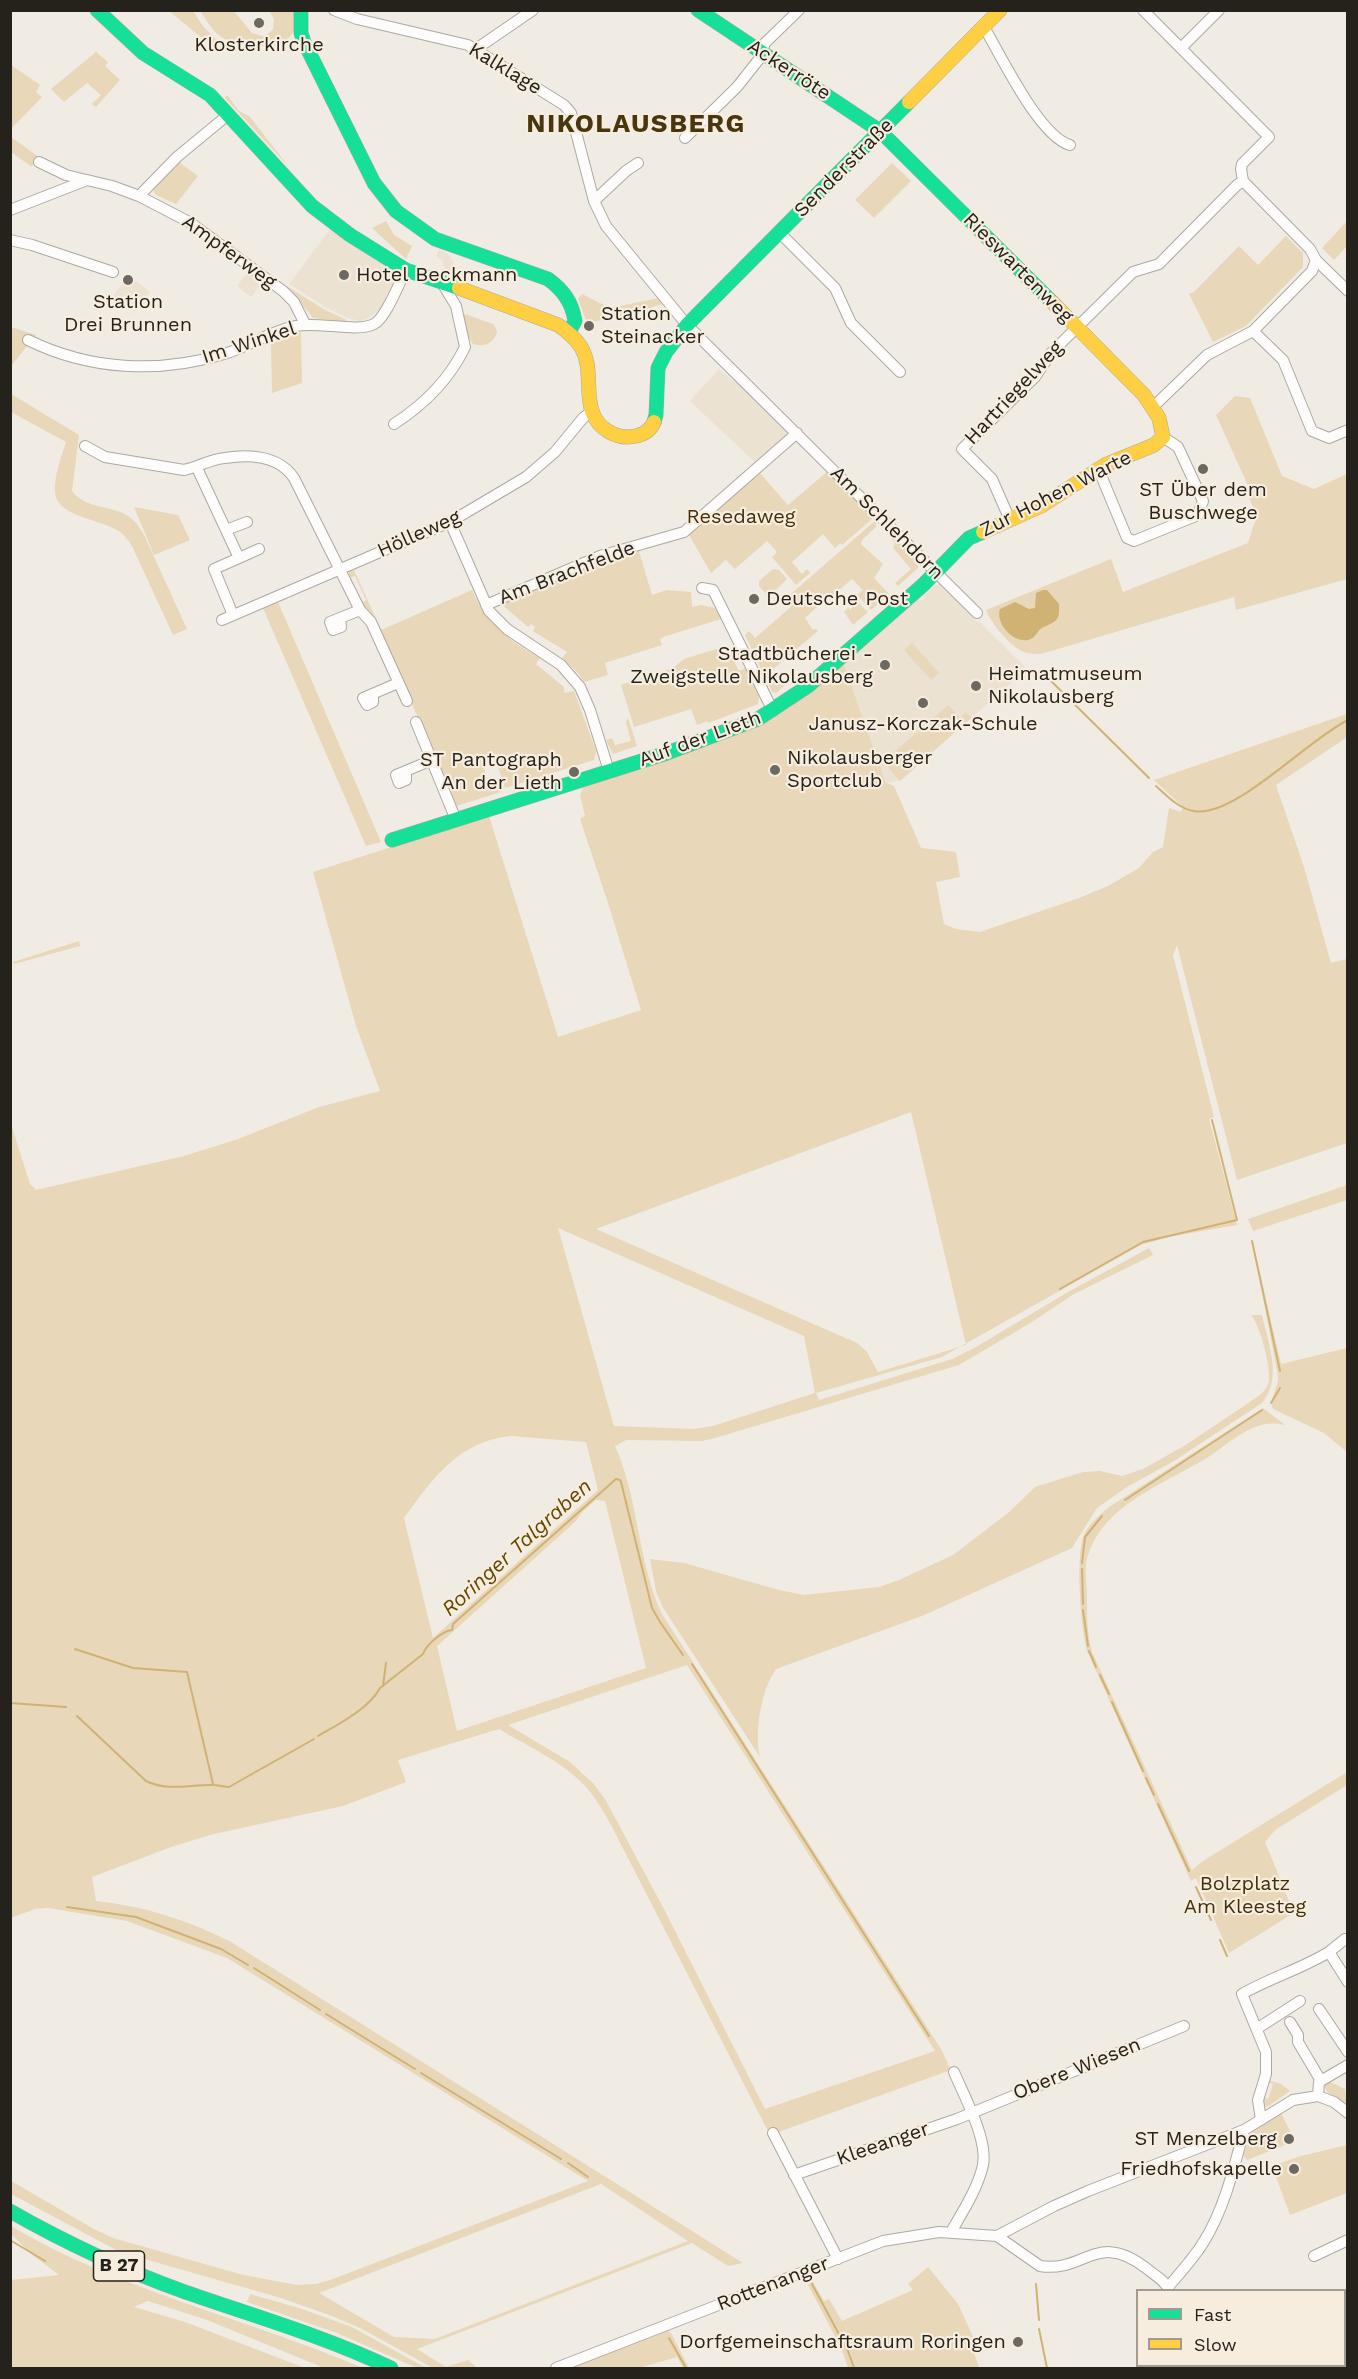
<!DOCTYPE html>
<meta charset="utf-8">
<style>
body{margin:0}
#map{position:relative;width:1358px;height:2379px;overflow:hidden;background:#f0ece4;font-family:"Work Sans",sans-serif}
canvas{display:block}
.frame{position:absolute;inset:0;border:12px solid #25221c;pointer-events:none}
.legend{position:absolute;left:1136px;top:2289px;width:210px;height:78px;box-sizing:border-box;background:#f6edde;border:2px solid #a29c90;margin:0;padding:8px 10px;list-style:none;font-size:18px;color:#25221c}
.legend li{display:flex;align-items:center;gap:12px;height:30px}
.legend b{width:30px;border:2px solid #a29c90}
</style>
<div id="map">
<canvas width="1358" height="2379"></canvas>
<div class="frame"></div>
<ul class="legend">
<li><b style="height:8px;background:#16e098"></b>Fast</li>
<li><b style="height:8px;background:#ffcf43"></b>Slow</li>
</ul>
</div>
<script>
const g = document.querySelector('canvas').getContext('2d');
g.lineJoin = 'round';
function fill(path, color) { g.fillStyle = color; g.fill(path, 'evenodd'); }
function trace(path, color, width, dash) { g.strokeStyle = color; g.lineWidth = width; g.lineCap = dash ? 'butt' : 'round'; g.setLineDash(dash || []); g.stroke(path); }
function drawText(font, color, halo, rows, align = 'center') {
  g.font = font + ' "Work Sans",sans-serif'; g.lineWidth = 4.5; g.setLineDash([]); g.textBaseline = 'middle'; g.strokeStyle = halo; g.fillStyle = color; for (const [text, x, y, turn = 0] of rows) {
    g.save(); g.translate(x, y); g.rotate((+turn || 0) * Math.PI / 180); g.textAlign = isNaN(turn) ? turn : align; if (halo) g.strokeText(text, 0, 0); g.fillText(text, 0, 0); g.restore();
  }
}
const built = new Path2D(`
 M 330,229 L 392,270 L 395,279 L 379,310 L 367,319 L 359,321 L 348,318 L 327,308 L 289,284 Z
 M 439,249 L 447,253 L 452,260 L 455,269 L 452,276 L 445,274 L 443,261 L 436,256 Z
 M 248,272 L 260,285 L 251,297 L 237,286 Z
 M 129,276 L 150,292 L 135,312 L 113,296 Z
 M 719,369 L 744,389 L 787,432 L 786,439 L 758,465 L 690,401 Z
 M 938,584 L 942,585 L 965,610 L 977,622 L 979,621 L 1027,669 L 901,780 L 886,783 L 843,662 L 919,599 L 921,601 L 925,598 L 923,596 Z`);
const green = new Path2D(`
 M 169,11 L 193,11 L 203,26 L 220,44 L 211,43 L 203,37 L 202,38 Z
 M 200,11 L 234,11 L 252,33 L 265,37 L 273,29 L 274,19 L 269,11 L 295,11 C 295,18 297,28 292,34 C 281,51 241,48 225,39 C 213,33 207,21 200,11 Z
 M 96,52 L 108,62 L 105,66 L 120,80 L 96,107 L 92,104 L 101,95 L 87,83 L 64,102 L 51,89 Z
 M 11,65 L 40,85 L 36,92 L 42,97 L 11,129 Z
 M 227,95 L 239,111 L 250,117 L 289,167 L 225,98 Z
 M 11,137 L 39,157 L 32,167 L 11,152 Z
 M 179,162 L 198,176 L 176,204 L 156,195 L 152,188 Z
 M 892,163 L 911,181 L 874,218 L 855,200 Z
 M 386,221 L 394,235 L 412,246 L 406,259 L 372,228 Z
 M 1347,221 L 1347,246 L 1334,260 L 1322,248 Z
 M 1286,236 L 1303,253 L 1303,267 L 1246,326 L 1213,342 L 1189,294 L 1194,292 L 1239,246 L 1258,265 Z
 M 287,286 L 325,310 L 347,320 L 346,322 L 313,318 Z
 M 582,294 L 610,308 L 659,298 L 663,304 L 622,316 L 587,323 L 578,299 Z
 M 462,313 L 493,324 L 497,331 C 495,343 484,348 473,344 L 468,336 Z
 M 11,327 L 36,335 L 11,366 Z
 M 301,332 L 302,383 L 272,393 L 271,344 Z
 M 11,394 L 79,435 L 72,491 C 87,511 115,504 132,519 C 137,523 140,529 144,535 L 187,629 L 173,635 L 132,546 C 129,541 125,536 120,532 C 102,519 56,517 55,492 C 54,475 61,458 66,442 L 11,412 Z
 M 1235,396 L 1250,398 L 1282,476 L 1314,489 L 1347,474 L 1347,579 L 1236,610 L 1234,597 L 1041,654 C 1035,654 1027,654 1022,651 C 1009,645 991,623 986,610 L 1111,559 L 1123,592 L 1248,543 L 1257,515 L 1246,492 L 1250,490 L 1216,415 Z
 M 758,471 L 788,505 L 828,471 L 871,514 L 872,519 L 842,545 L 840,543 L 835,548 L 823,534 L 792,562 L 802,574 L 807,569 L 810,573 L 796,585 L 772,557 L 777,552 L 767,541 L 735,569 L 726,560 L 711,573 L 689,535 L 692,530 Z
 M 134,507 L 178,515 L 190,540 L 154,555 Z
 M 876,520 L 876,527 L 863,539 L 861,544 L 883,564 L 874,578 L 889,594 L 871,610 L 857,595 L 863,590 L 852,579 L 821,606 L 819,605 L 805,618 L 813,630 L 816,629 L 818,631 L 772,670 L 772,673 L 780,683 L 787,677 L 790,681 L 776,693 L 772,692 L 745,635 L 749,631 L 755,638 L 791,607 L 785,599 Z
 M 884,527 L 918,561 L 918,568 L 898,586 L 895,583 L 911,569 L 893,548 L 895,543 L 883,529 Z
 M 638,548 L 652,595 L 667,590 L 691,592 L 692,607 L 701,605 L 715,608 L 721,619 L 666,636 L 660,639 L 662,645 L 605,663 L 608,675 L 584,682 L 578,673 L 562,658 L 567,652 L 533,631 L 535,627 L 531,624 L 528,627 L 500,603 L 601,558 Z
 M 773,569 L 779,570 L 787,579 L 769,597 L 759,586 L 759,581 Z
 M 354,570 L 381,630 L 472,590 C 486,623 509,641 540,658 L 536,664 L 564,687 L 564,693 L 574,691 L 596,751 L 594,760 L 505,788 L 495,758 L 482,761 L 489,784 L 498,783 L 501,792 L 456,806 L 403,683 L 360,603 L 366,600 L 355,576 L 349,578 L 349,572 Z
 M 857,601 L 868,612 L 853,625 L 844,612 L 848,608 L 850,610 Z
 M 278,602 L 381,842 L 366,846 L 263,608 Z
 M 912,643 L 939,673 L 931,680 L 904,650 Z
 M 726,646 L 739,671 L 745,668 L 759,696 L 758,704 L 708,723 L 707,721 L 697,725 L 691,709 L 634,727 L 621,685 L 673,668 L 684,659 Z
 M 843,662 L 886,783 L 894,786 L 921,848 L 956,852 L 960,877 L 936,882 L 944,924 L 956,929 L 980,932 L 1079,898 L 1108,886 L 1139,868 L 1153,852 L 1163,847 L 1169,808 L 1181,812 L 1183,807 L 1154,780 L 1347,714 L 1347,737 L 1276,785 L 1304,867 L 1331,963 L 1347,959 L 1347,1143 L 1237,1180 L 1177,945 L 1173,955 L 1214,1117 L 1209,1119 L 1237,1225 L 1168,1237 L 1141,1245 L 942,1357 L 816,1393 L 819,1400 L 952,1359 L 976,1347 L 1068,1292 L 1149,1248 L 1153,1255 L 1074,1294 L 1032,1322 L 959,1365 L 715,1438 L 702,1441 L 626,1440 L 615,1446 C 639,1499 637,1561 662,1614 L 941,2049 L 951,2070 L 770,2135 L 611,1825 C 604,1813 597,1800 588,1789 C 564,1762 529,1747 499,1729 L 398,1760 L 406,1782 L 343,1806 L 214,1834 L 171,1847 L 92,1877 L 96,1901 C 144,1906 188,1920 231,1942 L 743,2263 L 728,2266 L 692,2243 L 417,2349 L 446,2367 L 468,2360 L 477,2368 L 433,2368 L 362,2329 L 332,2316 L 281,2298 L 120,2252 L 11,2194 L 11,2181 L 94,2229 L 113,2238 L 243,2275 L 297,2285 L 316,2284 L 333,2279 L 588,2181 L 227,1958 L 127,1921 L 48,1908 L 35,1909 L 11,1918 L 10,1121 L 30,1184 L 36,1190 L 184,1156 L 238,1139 L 319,1107 L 380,1091 L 356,1026 L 313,872 L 489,816 L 558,1037 L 641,1010 L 608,903 L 580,819 L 585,816 L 580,795 L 584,786 L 723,740 ZM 911,1112 L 966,1345 L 878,1372 L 867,1352 L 857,1343 L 596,1229 ZM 558,1228 L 804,1336 L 815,1393 L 713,1426 L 694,1429 L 614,1426 ZM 511,1436 L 586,1442 L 598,1490 L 433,1638 L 404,1518 C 433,1478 459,1441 511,1436 ZM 596,1500 L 605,1501 L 646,1668 L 457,1731 L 437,1646 L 575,1522 L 583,1511 ZM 687,1665 L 935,2051 L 765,2109 L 665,1911 L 605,1799 L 594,1784 L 570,1762 L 508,1725 ZM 601,2184 L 688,2241 L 435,2339 L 394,2337 L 319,2293 Z
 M 948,705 L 960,718 L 966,712 L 971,718 L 900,781 L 883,762 Z
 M 628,718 L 637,746 L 613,754 L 606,740 L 612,738 L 615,745 L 631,741 L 626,722 Z
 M 79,941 L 80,946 L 14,964 L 13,962 Z
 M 1347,1185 L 1347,1200 L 1253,1231 L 1248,1219 Z
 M 1251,1235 L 1281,1364 L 1347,1348 L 1347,1452 L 1324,1433 L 1273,1409 C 1268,1399 1279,1388 1278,1376 Z
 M 1251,1315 L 1262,1315 C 1268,1343 1283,1378 1262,1403 L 1174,1461 L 1127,1487 L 1097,1508 L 1072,1548 L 922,1616 L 776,1669 C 761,1690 754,1733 760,1757 L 662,1606 L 656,1591 L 650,1559 L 684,1563 L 779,1590 L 804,1595 L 879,1587 L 899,1580 L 953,1555 L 1008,1513 L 1035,1487 L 1083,1472 L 1100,1471 L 1122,1476 L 1143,1469 L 1184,1446 L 1260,1395 C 1265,1390 1269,1386 1269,1378 C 1270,1365 1260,1325 1251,1315 Z
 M 1263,1408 L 1285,1425 C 1252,1416 1227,1447 1200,1462 C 1159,1486 1094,1510 1086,1566 C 1085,1576 1087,1587 1087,1598 C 1087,1617 1087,1634 1092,1652 L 1192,1870 L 1203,1861 L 1347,1772 L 1347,1785 L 1275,1830 L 1265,1842 L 1294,1913 L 1229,1953 L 1196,1878 L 1191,1881 L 1087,1651 C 1081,1629 1075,1555 1084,1535 C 1089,1523 1100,1515 1109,1507 Z
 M 1268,2080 L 1281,2084 L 1290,2091 L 1267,2107 L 1264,2104 L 1262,2097 L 1268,2099 L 1273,2084 L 1267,2082 Z
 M 1328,2081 L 1345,2089 L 1347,2104 L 1328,2093 L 1324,2086 Z
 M 1281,2113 L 1295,2141 L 1247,2160 L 1243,2155 L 1252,2132 Z
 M 1347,2145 L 1347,2193 L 1290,2215 L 1272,2166 L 1301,2156 Z
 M 11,2226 C 120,2291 246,2318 363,2368 L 324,2368 L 207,2320 L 148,2301 L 134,2307 L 185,2322 L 305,2368 L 11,2368 L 11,2280 L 59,2275 L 30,2253 L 11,2234 Z
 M 928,2267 L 958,2304 L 975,2341 L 971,2343 L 979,2368 L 848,2368 L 842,2350 L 804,2277 L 809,2275 L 824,2301 L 829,2299 L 842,2321 L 913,2290 L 908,2284 Z
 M 250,2294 L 299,2308 L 352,2327 L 426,2368 L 417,2368 L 337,2333 L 247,2302 Z
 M 668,2331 L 671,2333 L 689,2368 L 683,2368 L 677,2357 L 639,2368 L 570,2368 Z`);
const water = new Path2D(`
 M 1043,590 L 1047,590 L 1059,604 C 1060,622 1056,621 1042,628 C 1036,632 1035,639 1028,640 C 1013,643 995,623 1000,609 L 1015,602 L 1029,609 L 1035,608 L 1036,593 Z`);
const stream = new Path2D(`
 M 1048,678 L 1149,778
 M 1156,786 C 1167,796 1179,809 1194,811 C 1234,819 1308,739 1348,720
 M 1252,1241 L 1280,1371
 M 1060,1289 L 1143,1242 L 1237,1220 L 1212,1120
 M 1271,1403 L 1280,1388
 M 1125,1500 L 1262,1410
 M 1082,1563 L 1085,1537 L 1102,1516
 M 1082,1569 L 1083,1604
 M 1083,1610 L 1088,1646
 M 75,1649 L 133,1668 L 187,1672 L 213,1784
 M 1089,1651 L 1096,1667
 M 692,1664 L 929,2036
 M 1100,1675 L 1109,1694
 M 383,1686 L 386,1663
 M 1112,1702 L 1143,1771
 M 10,1703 L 66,1707
 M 77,1716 L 146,1781 C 168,1792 191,1784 214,1785 C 219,1785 224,1787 229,1787 L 314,1739
 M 318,1736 C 337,1725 370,1708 380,1688 L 423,1654 C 426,1645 442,1631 452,1630 L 453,1624 L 616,1479 L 620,1480 L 621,1482 L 652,1608 L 660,1622 L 683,1655
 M 1146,1778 L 1154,1795
 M 1158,1804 L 1189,1871
 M 1196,1887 L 1211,1920
 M 67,1907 L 136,1917 L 221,1949 L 248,1965
 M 1220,1940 L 1227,1956
 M 254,1968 L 320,2010
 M 326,2014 L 415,2069
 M 421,2073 L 561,2159
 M 568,2163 L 588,2177
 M 10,2240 L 45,2261
 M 812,2284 L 848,2351 L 854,2368
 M 1036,2284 L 1039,2320
 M 1039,2329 L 1047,2368
 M 669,2338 L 686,2368`);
const street = new Path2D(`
 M 334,10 L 357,19 L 468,45 L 564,105 L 571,113 L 594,201 L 606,226 L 687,325 L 977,613
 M 1143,10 L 1269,137 L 1242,164 L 1241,169 L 1243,181 L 1310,249 L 1316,260 L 1312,271 L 1253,331 L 1207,355 L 1153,407
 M 984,27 C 1001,56 1039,136 1070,145
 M 1181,48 L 1219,10
 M 476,49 L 533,10
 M 685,138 L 737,87 L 760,58 L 765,43 L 799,10
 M 39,162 L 66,175 L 86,180
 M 139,196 L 191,223 L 283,291 L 294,302 L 305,324
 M 594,201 L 626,171 L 638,163
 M 10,210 L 87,180 L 112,186 L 139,196 L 177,157 L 229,114
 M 780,233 L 835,288 L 851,323 L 900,372
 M 10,240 L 32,245 L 113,272
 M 1316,260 L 1348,291
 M 1253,331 L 1283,360 L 1312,431 L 1329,438 L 1348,430
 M 28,340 C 89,370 158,374 224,354 C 248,347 271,331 296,326 C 317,321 357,333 374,324 C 386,318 399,283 406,270
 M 394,424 C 425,404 449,380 465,347 L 456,306 L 442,283
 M 85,446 L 105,457 L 184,470 C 198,467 211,459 225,458 C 250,454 279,456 294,478 L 360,610 L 371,622 L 407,701
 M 197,468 L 239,558 L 214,569 L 233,615
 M 1098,468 L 1127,538 L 1134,541 L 1198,515 L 1203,501 L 1178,447 L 1163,437
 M 1010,520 L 992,479 L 962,449 L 1035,377 L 1051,353 L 1133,272 L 1159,264 L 1237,185 L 1243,181
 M 450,522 L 489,611 L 507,629 L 561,665 L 580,687 L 590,710 L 609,771
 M 226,530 L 247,522
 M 239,558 L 259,549
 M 702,588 L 713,590 L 773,711
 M 486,605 L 600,556 L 684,532 L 797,433
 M 340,618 L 341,627 L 333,630 L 330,622 L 360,610
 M 222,620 L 450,522 L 526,477 L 555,452 L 583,418 L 592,411
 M 373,694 L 373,702 L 367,705 L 363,698 L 398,683
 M 416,722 L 456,820
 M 406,771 L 406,780 L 399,783 L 396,775 L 432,760
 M 1329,1952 L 1345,1939
 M 1319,2009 L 1348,2052
 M 1290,2022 L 1298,2035 L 1298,2042 L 1321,2081
 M 1258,2028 L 1300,2001
 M 1318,2096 L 1319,2082 L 1348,2065
 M 1261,2120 L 1258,2100 L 1266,2074 L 1266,2052 L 1242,1994 C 1270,1978 1301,1969 1329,1952 L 1348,1982
 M 773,2133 L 838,2259
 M 794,2175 L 957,2119 L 1184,2026
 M 951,2232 C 963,2211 978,2188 983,2165 C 988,2139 964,2096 954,2072
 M 997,2236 L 1054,2206 L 1088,2191 L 1244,2130 L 1293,2100 L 1318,2096 L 1334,2102 L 1348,2113
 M 1314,2256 L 1348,2240
 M 1168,2287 C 1180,2273 1193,2259 1203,2243 C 1224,2210 1234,2168 1244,2130
 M 1197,2366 L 1198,2368
 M 556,2368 L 883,2241 L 939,2232 L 997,2236 L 1040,2266 C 1085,2273 1097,2230 1146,2268 C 1154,2275 1165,2280 1169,2290`);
const fast = new Path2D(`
 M 97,10 L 143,53 L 210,95 L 312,206 L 350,235 L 406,270 L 459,288
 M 301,10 L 301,33 L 304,42 L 374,183 L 396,211 L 435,239 L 548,279 C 563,290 572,302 575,321 L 569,332
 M 698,10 L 880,131 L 1052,302
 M 654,422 L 656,415 L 658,368 L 666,352 L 687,325 L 909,102
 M 392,840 L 667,753 L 758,719 L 808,686 L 923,585 L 969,538 L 983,532
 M 10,2211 C 66,2243 124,2270 185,2292 C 254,2316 324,2336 391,2368`);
const slow = new Path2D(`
 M 909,102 L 1000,10
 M 459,288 L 558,325 C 567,331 575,338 581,347 C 593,367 585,390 592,411 C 598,430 618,440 636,436 C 645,434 651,430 654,422
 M 983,532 L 1041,506 L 1105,465 L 1154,445 L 1163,437 L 1159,418 L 1144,395 L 1052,302`);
const markers = [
 [259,23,6,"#6c6962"],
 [344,275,6,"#6c6962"],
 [128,280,6,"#6c6962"],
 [589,326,6,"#6c6962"],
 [1203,469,6,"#6c6962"],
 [754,599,6,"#6c6962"],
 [885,665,6,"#6c6962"],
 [976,686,6,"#6c6962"],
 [923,703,6,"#6c6962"],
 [775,770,6,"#6c6962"],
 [574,772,6,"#6c6962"],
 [1289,2139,6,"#6c6962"],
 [1294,2169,6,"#6c6962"],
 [1018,2342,6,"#6c6962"]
];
const shields = [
 [119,2266,51]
];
const shieldNames = [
 ["B 27",119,2266]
];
const poiNames = [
 ["Klosterkirche",259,45,"center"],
 ["Hotel Beckmann",356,275],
 ["Station",128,302,"center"],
 ["Drei Brunnen",128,325,"center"],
 ["Station",601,314],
 ["Steinacker",601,337],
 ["ST Über dem",1203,490,"center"],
 ["Buschwege",1203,513,"center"],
 ["Deutsche Post",766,599],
 ["Stadtbücherei -",873,654,"right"],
 ["Zweigstelle Nikolausberg",873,677,"right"],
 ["Heimatmuseum",988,674],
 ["Nikolausberg",988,697],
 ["Janusz-Korczak-Schule",923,724,"center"],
 ["Nikolausberger",787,758],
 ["Sportclub",787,781],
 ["ST Pantograph",562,760,"right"],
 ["An der Lieth",562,783,"right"],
 ["ST Menzelberg",1277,2139,"right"],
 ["Friedhofskapelle",1282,2169,"right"],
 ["Dorfgemeinschaftsraum Roringen",1006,2342,"right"]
];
const streetNames = [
 ["Kalklage",505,69,31],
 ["Ackerröte",789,70,33],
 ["Senderstraße",844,168,-45],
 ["Ampferweg",229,252,36],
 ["Rieswartenweg",1018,268,45],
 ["Im Winkel",249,343,-18],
 ["Hartriegelweg",1014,393,-47],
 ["Zur Hohen Warte",1056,494,-27],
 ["Am Schlehdorn",887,523,45],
 ["Hölleweg",419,534,-24],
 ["Am Brachfelde",567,573,-21],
 ["Auf der Lieth",700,739,-20],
 ["Obere Wiesen",1077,2069,-22],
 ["Kleeanger",883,2144,-19],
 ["Rottenanger",773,2284,-21]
];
const parkNames = [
 ["Resedaweg",741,517],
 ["Bolzplatz",1245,1884],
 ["Am Kleesteg",1245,1907]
];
const waterNames = [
 ["Roringer Talgraben",517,1548,-42]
];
const districtNames = [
 ["NIKOLAUSBERG",636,124]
];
fill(built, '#ebe2d2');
fill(green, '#e8d7b8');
fill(water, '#d0b275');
trace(stream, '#d0b275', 2);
trace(street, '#aca9a3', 12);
trace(fast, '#aca9a3', 15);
trace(slow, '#aca9a3', 15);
trace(street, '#fdfcfb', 10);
trace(fast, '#16e098', 14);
trace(slow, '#ffcf43', 14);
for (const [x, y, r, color] of markers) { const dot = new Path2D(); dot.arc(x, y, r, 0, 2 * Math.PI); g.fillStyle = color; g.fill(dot); trace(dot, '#f6edde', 2); }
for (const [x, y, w] of shields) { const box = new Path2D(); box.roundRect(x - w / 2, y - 15, w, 30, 4.5); g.fillStyle = '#f6edde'; g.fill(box); trace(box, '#25221c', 1.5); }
drawText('bold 18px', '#25221c', null, shieldNames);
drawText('20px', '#25221c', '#f6edde', poiNames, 'left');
drawText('20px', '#25221c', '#f6edde', streetNames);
drawText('20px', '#402f09', '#f6edde', parkNames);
drawText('italic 21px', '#634801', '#f6edde', waterNames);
g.letterSpacing = '1.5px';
drawText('bold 26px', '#48360f', '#f6edde', districtNames);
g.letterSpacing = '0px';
</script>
